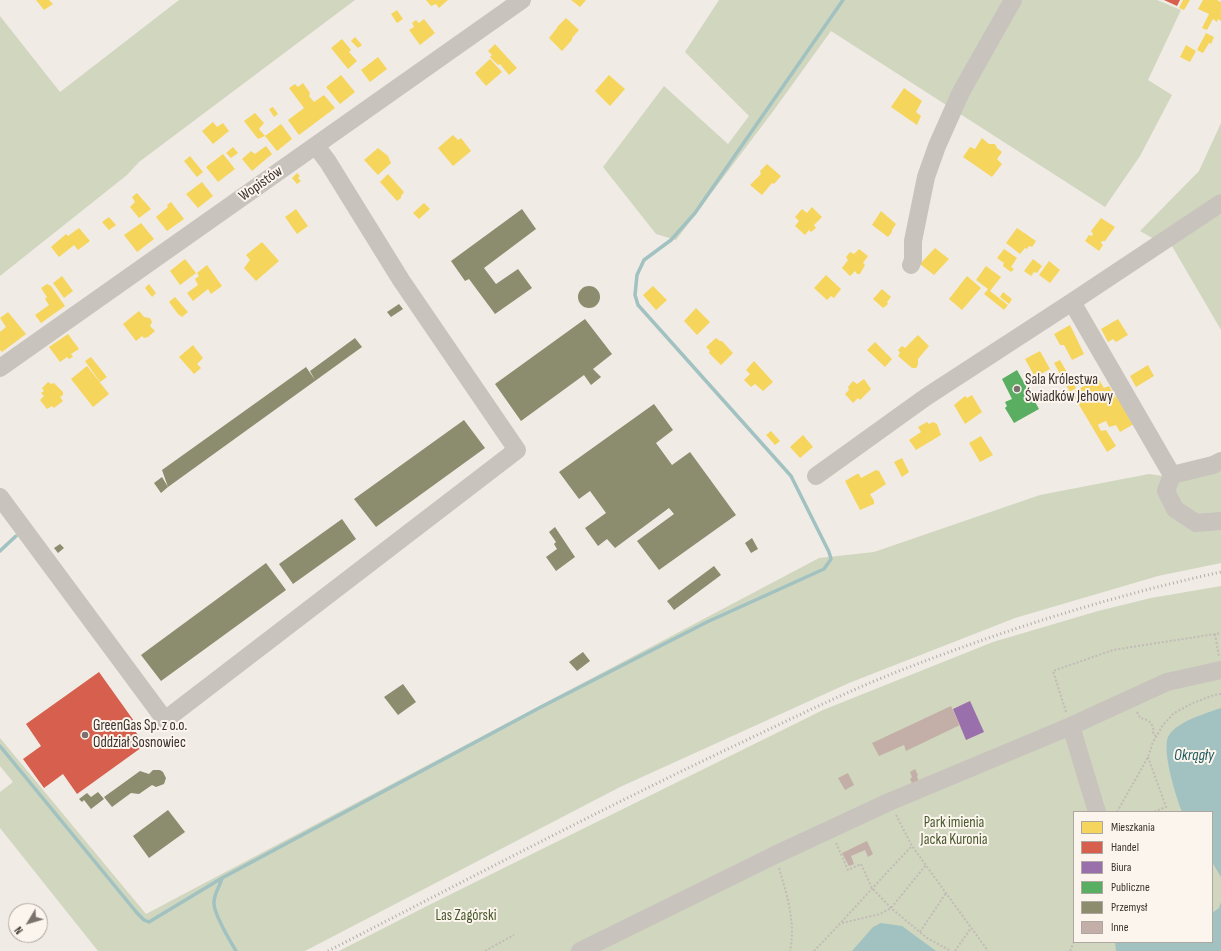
<!DOCTYPE html>
<meta charset="utf-8">
<style>
body{margin:0}
#map{position:relative;width:1221px;height:951px;overflow:hidden;background:#f0ebe5;font-family:"Sofia Sans Condensed",sans-serif}
canvas{display:block}
.legend{position:absolute;left:1073px;top:811px;width:140px;height:132px;box-sizing:border-box;background:#fbf5ee;border:1px solid #aea6a0;margin:0;padding:5px 7px;list-style:none;font-size:12px;color:#3b302b}
.legend li{display:flex;align-items:center;gap:8px;height:20px}
.legend b{width:20px;border:1px solid #aea6a0}
.north{position:absolute;left:8px;top:903px;width:40px;height:40px;box-sizing:border-box;background:#fbf5ee;border:1px solid #aea6a0;border-radius:50%;rotate:232deg;font-size:11px;font-weight:700;line-height:16px;text-align:center;color:#3b302b}
.north::after{content:'';display:block;margin:auto;width:14px;height:18px;background:#7a716c;clip-path:polygon(50% 0,100% 100%,50% 72%,0 100%)}
</style>
<div id="map">
<canvas width="1221" height="951"></canvas>
<ul class="legend">
<li><b style="height:11px;background:#f6d55c"></b>Mieszkania</li>
<li><b style="height:11px;background:#d6604d"></b>Handel</li>
<li><b style="height:11px;background:#9970ab"></b>Biura</li>
<li><b style="height:11px;background:#5aae61"></b>Publiczne</li>
<li><b style="height:11px;background:#8c8c6e"></b>Przemysł</li>
<li><b style="height:11px;background:#c3afa7"></b>Inne</li>
</ul>
<div class="north">N</div>
</div>
<script>
const g = document.querySelector('canvas').getContext('2d');
g.lineJoin = 'round';
function fill(path, color) { g.fillStyle = color; g.fill(path, 'evenodd'); }
function trace(path, color, width, dash) { g.strokeStyle = color; g.lineWidth = width; g.lineCap = dash ? 'butt' : 'round'; g.setLineDash(dash || []); g.stroke(path); }
function drawText(font, color, halo, rows, align = 'center') {
  g.font = font + ' "Sofia Sans Condensed",sans-serif'; g.lineWidth = 4; g.setLineDash([]); g.textBaseline = 'middle'; g.strokeStyle = halo; g.fillStyle = color; for (const [text, x, y, turn = 0] of rows) {
    g.save(); g.translate(x, y); g.rotate((+turn || 0) * Math.PI / 180); g.textAlign = isNaN(turn) ? turn : align; if (halo) g.strokeText(text, 0, 0); g.fillText(text, 0, 0); g.restore();
  }
}
const green = new Path2D(`
 M 179,0 L 355,0 L 139,162 L 127,175 L 0,276 L 0,16 L 60,92 Z
 M 719,0 L 1157,0 L 1181,10 L 1148,80 L 1172,95 L 1140,156 L 1105,207 L 831,31 L 774,110 L 676,240 L 656,234 L 603,167 L 664,86 L 728,144 L 749,116 L 685,52 Z
 M 1221,123 L 1221,330 L 1169,241 L 1154,239 L 1140,231 L 1199,171 Z
 M 1221,467 L 1221,563 L 1158,576 L 1015,618 L 849,683 L 620,787 L 305,951 L 98,951 L 0,828 L 0,792 L 13,782 L 0,766 L 0,738 L 146,914 L 819,558 L 874,552 L 1040,495 L 1149,474 L 1185,479 Z
 M 1221,586 L 1221,951 L 339,951 L 425,907 L 823,710 L 993,642 L 1098,611 L 1151,598 ZM 1074,812 L 1212,812 L 1212,942 L 1074,942 Z`);
const water = new Path2D(`
 M 1221,708 L 1221,877 L 1212,862 L 1212,812 L 1182,812 C 1176,797 1162,752 1168,737 C 1175,722 1207,713 1221,708 Z
 M 1221,902 L 1221,951 L 1116,951 L 1115,942 L 1212,942 L 1212,913 L 1219,908 Z
 M 881,923 L 902,926 L 936,951 L 852,951 L 873,927 Z`);
const homes = new Path2D(`
 M 36,0 L 49,0 L 53,4 L 44,10 Z
 M 426,0 L 448,0 L 439,8 L 436,4 L 431,6 Z
 M 571,0 L 586,0 L 580,7 Z
 M 1183,0 L 1190,0 L 1184,10 L 1179,8 Z
 M 1203,0 L 1217,0 L 1221,2 L 1221,21 L 1218,19 L 1217,22 L 1213,19 L 1207,30 L 1202,28 L 1209,14 L 1198,9 Z
 M 397,10 L 403,19 L 397,23 L 391,14 Z
 M 566,18 L 579,30 L 572,38 L 572,40 L 562,51 L 549,38 L 557,28 L 557,27 Z
 M 424,19 L 435,33 L 420,45 L 409,30 L 414,27 L 412,23 L 416,20 L 419,23 Z
 M 1206,33 L 1214,37 L 1211,44 L 1209,43 L 1203,53 L 1197,50 Z
 M 355,37 L 362,45 L 358,48 L 351,41 Z
 M 342,39 L 351,50 L 349,52 L 357,61 L 348,69 L 331,48 Z
 M 495,44 L 517,68 L 509,75 L 500,64 L 498,65 L 490,57 L 492,55 L 488,51 Z
 M 1186,45 L 1196,51 L 1190,62 L 1180,57 Z
 M 378,57 L 387,69 L 370,82 L 361,70 Z
 M 490,59 L 502,72 L 486,86 L 475,73 Z
 M 341,75 L 355,92 L 340,104 L 326,87 Z
 M 609,75 L 625,89 L 610,106 L 595,91 Z
 M 303,83 L 310,93 L 309,96 L 314,102 L 324,95 L 335,108 L 299,135 L 288,120 L 304,108 L 289,88 L 295,84 L 298,87 Z
 M 904,88 L 922,101 L 916,112 L 921,116 L 917,125 L 891,107 Z
 M 273,107 L 278,114 L 274,117 L 269,109 Z
 M 255,113 L 264,123 L 259,129 L 265,136 L 281,124 L 292,139 L 277,151 L 265,136 L 258,139 L 244,121 Z
 M 213,122 L 217,127 L 223,123 L 229,131 L 213,144 L 202,131 Z
 M 453,135 L 458,140 L 461,138 L 471,151 L 453,166 L 438,148 Z
 M 982,138 L 989,144 L 995,144 L 997,148 L 1002,152 L 997,159 L 1002,164 L 992,177 L 963,157 L 970,147 L 975,149 Z
 M 266,146 L 272,154 L 252,171 L 242,159 L 251,151 L 255,154 Z
 M 233,147 L 238,153 L 231,158 L 226,153 Z
 M 378,148 L 388,156 L 391,163 L 378,175 L 364,160 Z
 M 223,154 L 235,169 L 218,182 L 206,167 Z
 M 190,156 L 203,172 L 197,177 L 184,161 Z
 M 767,164 L 781,176 L 774,184 L 772,183 L 762,195 L 750,185 L 761,174 L 760,171 Z
 M 297,173 L 300,176 L 298,178 L 301,181 L 297,184 L 292,178 Z
 M 388,174 L 404,192 L 401,196 L 401,198 L 397,201 L 380,182 Z
 M 202,182 L 213,196 L 198,208 L 186,194 Z
 M 137,193 L 151,209 L 139,218 L 130,207 L 135,202 L 132,197 Z
 M 171,202 L 184,219 L 167,231 L 156,217 L 168,207 L 167,205 Z
 M 424,203 L 430,209 L 419,219 L 413,213 Z
 M 812,207 L 822,217 L 814,225 L 816,228 L 811,232 L 809,230 L 805,235 L 795,226 L 799,221 L 795,217 L 802,209 L 807,213 Z
 M 296,209 L 308,226 L 297,234 L 285,217 Z
 M 881,211 L 896,224 L 892,230 L 892,232 L 888,237 L 872,225 Z
 M 109,217 L 116,225 L 109,230 L 102,222 Z
 M 1101,218 L 1115,227 L 1105,241 L 1102,241 L 1101,243 L 1103,245 L 1099,251 L 1085,241 L 1089,235 L 1092,236 L 1093,234 L 1091,231 Z
 M 141,223 L 154,239 L 137,252 L 124,235 Z
 M 79,228 L 90,241 L 78,250 L 74,245 L 59,257 L 51,247 L 66,234 L 68,236 Z
 M 1017,228 L 1036,241 L 1032,247 L 1029,246 L 1027,249 L 1025,248 L 1020,254 L 1006,243 Z
 M 262,242 L 279,261 L 256,281 L 244,268 L 250,260 L 246,255 Z
 M 935,248 L 949,259 L 934,275 L 920,264 Z
 M 859,249 L 868,256 L 863,263 L 865,265 L 860,274 L 857,274 L 855,271 L 850,276 L 842,268 L 848,260 L 846,257 L 850,252 L 854,254 Z
 M 1004,249 L 1017,258 L 1011,267 L 1014,269 L 1011,272 L 1003,266 L 1004,263 L 997,258 Z
 M 185,259 L 196,273 L 180,285 L 170,271 Z
 M 1033,259 L 1042,266 L 1037,273 L 1034,272 L 1031,276 L 1024,271 Z
 M 1049,261 L 1060,270 L 1050,283 L 1039,275 Z
 M 207,265 L 222,286 L 211,294 L 208,289 L 193,301 L 187,293 L 198,285 L 195,279 L 199,276 L 197,273 Z
 M 986,266 L 1001,277 L 990,291 L 1008,305 L 1004,310 L 984,294 L 988,289 L 976,280 Z
 M 826,275 L 841,289 L 834,298 L 831,296 L 827,300 L 814,288 Z
 M 62,276 L 73,291 L 64,298 L 53,283 Z
 M 967,276 L 981,288 L 962,310 L 949,299 Z
 M 47,284 L 51,286 L 65,306 L 41,323 L 35,315 L 49,305 L 45,299 L 47,297 L 41,288 Z
 M 149,284 L 156,293 L 152,297 L 145,288 Z
 M 653,286 L 667,300 L 656,310 L 643,295 Z
 M 882,289 L 891,297 L 887,302 L 888,304 L 883,308 L 873,299 Z
 M 1003,292 L 1012,299 L 1009,304 L 1000,297 Z
 M 175,297 L 188,312 L 182,317 L 178,314 L 169,302 Z
 M 696,308 L 710,322 L 697,335 L 684,321 Z
 M 139,311 L 144,317 L 150,318 L 152,322 L 150,326 L 155,331 L 148,337 L 144,338 L 142,336 L 136,341 L 123,324 Z
 M 8,312 L 26,334 L 2,352 L 0,350 L 0,332 L 6,327 L 0,318 Z
 M 1118,319 L 1128,335 L 1116,342 L 1113,339 L 1108,342 L 1101,329 Z
 M 1070,325 L 1084,354 L 1072,360 L 1064,345 L 1060,345 L 1054,334 Z
 M 68,334 L 79,349 L 71,354 L 73,357 L 69,359 L 67,357 L 60,362 L 49,347 Z
 M 918,335 L 929,346 L 918,359 L 918,365 L 916,368 L 912,368 L 898,356 L 900,353 L 898,350 L 902,346 L 905,348 Z
 M 716,338 L 720,341 L 722,341 L 733,353 L 721,365 L 709,353 L 710,351 L 706,347 Z
 M 875,342 L 892,359 L 885,367 L 867,350 Z
 M 193,345 L 203,358 L 197,364 L 201,368 L 194,374 L 179,357 Z
 M 1040,351 L 1050,369 L 1035,377 L 1025,359 Z
 M 91,357 L 107,377 L 100,382 L 85,361 Z
 M 1060,360 L 1076,388 L 1070,392 L 1054,363 Z
 M 754,361 L 773,382 L 763,391 L 755,384 L 751,387 L 744,380 L 750,374 L 746,370 Z
 M 1148,365 L 1154,376 L 1136,387 L 1130,376 Z
 M 87,366 L 109,394 L 93,407 L 71,379 Z
 M 1098,378 L 1104,388 L 1109,386 L 1115,396 L 1113,398 L 1123,393 L 1139,421 L 1120,432 L 1116,425 L 1109,427 L 1106,421 L 1099,424 L 1098,425 L 1101,431 L 1106,430 L 1116,446 L 1107,452 L 1072,393 Z
 M 864,379 L 871,389 L 860,400 L 858,398 L 853,403 L 845,394 L 849,390 L 848,387 L 853,381 L 857,384 Z
 M 48,382 L 51,384 L 54,383 L 63,392 L 63,395 L 60,397 L 63,401 L 54,408 L 52,406 L 47,409 L 40,400 L 44,396 L 41,393 L 44,391 L 42,388 Z
 M 972,395 L 982,412 L 965,424 L 954,405 L 965,396 L 967,398 Z
 M 927,422 L 929,424 L 933,422 L 937,424 L 941,435 L 916,450 L 909,440 L 921,432 L 918,427 Z
 M 771,431 L 780,441 L 775,445 L 766,435 Z
 M 803,435 L 813,447 L 800,458 L 790,447 Z
 M 981,436 L 993,455 L 980,462 L 969,443 Z
 M 902,458 L 909,472 L 902,477 L 894,462 Z
 M 876,470 L 879,471 L 886,484 L 874,492 L 870,494 L 874,501 L 874,504 L 860,510 L 845,481 L 857,474 L 859,474 L 861,478 Z`);
const shops = new Path2D(`
 M 1164,0 L 1180,0 L 1177,6 Z
 M 99,672 L 134,721 L 130,724 L 145,745 L 77,794 L 63,774 L 44,788 L 23,759 L 41,746 L 26,724 Z`);
const offices = new Path2D(`
 M 970,701 L 984,732 L 966,740 L 953,709 Z`);
const public = new Path2D(`
 M 1017,370 L 1039,409 L 1014,423 L 1005,408 L 1007,406 L 1005,402 L 1012,399 L 1002,379 Z`);
const industry = new Path2D(`
 M 522,209 L 536,229 L 484,268 L 496,284 L 518,269 L 532,288 L 495,314 L 469,279 L 465,281 L 451,261 Z
 M578 297a11 11 0 1 1 22 0a11 11 0 1 1-22 0Z
 M 399,304 L 403,309 L 391,317 L 387,312 Z
 M 585,319 L 612,354 L 593,369 L 601,377 L 591,385 L 584,375 L 521,421 L 495,384 Z
 M 355,338 L 362,347 L 168,487 L 162,470 L 306,367 L 315,380 L 310,371 Z
 M 654,404 L 673,430 L 656,443 L 672,465 L 690,452 L 736,515 L 659,570 L 637,541 L 674,514 L 669,508 L 615,548 L 607,539 L 598,546 L 585,528 L 606,513 L 590,491 L 579,499 L 559,472 Z
 M 464,420 L 485,448 L 376,527 L 354,499 Z
 M 162,477 L 168,487 L 161,493 L 154,483 Z
 M 342,519 L 356,539 L 293,584 L 279,564 Z
 M 555,527 L 575,557 L 556,571 L 546,557 L 557,549 L 554,544 L 556,542 L 549,532 Z
 M 752,538 L 758,549 L 751,553 L 745,543 Z
 M 60,544 L 64,548 L 58,553 L 54,548 Z
 M 266,563 L 286,590 L 161,681 L 141,655 Z
 M 714,566 L 721,575 L 674,610 L 667,601 Z
 M 583,652 L 590,661 L 577,671 L 569,662 Z
 M 403,684 L 416,702 L 398,715 L 384,697 Z
 M 153,770 L 160,770 L 163,772 L 166,778 L 164,784 L 156,787 L 152,785 L 139,794 L 131,793 L 112,807 L 104,797 L 140,771 L 149,774 Z
 M 98,792 L 104,799 L 91,809 L 84,800 L 82,802 L 79,799 L 87,793 L 91,797 Z
 M 168,810 L 185,832 L 149,858 L 133,836 Z`);
const stream = new Path2D(`
 M 0,551 L 16,536
 M 0,746 L 137,913 L 144,920 L 149,922 L 222,878 L 541,707 L 707,622 L 824,569 L 831,559 L 829,552 L 791,476 L 638,305 L 635,295 L 637,275 L 644,260 L 671,240 L 695,213 L 843,0
 M 222,878 C 220,886 214,894 214,902 C 213,913 230,941 236,951`);
const building = new Path2D(`
 M 951,706 L 960,725 L 906,751 L 904,745 L 879,756 L 872,743 Z
 M 915,769 L 918,775 L 917,776 L 919,782 L 913,785 L 910,779 L 912,777 L 910,772 Z
 M 848,773 L 854,785 L 845,790 L 838,778 Z
 M 867,841 L 873,854 L 868,857 L 865,850 L 851,856 L 854,864 L 849,866 L 842,853 Z`);
const path = new Path2D(`
 M 1215,634 L 1219,657
 M 1066,712 L 1053,671 L 1113,650 L 1221,633
 M 1137,712 L 1140,718 C 1149,719 1155,725 1153,734 L 1156,736
 M 1148,757 L 1166,807 L 1153,812
 M 1117,812 L 1148,757 L 1153,742 L 1163,725 L 1174,713 L 1193,703 L 1214,695 L 1221,694
 M 896,815 L 912,846 L 988,951
 M 836,843 L 848,870 L 861,864 L 872,888 L 891,908 L 927,938 L 951,951
 M 779,868 C 787,895 796,923 790,951
 M 842,923 L 880,914 L 891,908 L 926,865
 M 920,932 L 946,893
 M 485,951 L 514,935
 M 814,951 C 847,917 879,880 912,846
 M 955,951 L 971,928
 M 1070,951 L 1074,942`);
const minor = new Path2D(`
 M 911,265 L 913,260 L 913,241 L 926,177 L 937,146 L 961,92 L 1013,0
 M 1072,302 L 1172,475
 M 0,368 L 522,0
 M 1221,461 L 1213,465 L 1172,475 L 1166,491 L 1175,509 L 1196,523 L 1221,521
 M 816,476 L 926,397 L 1072,302 L 1221,203
 M 0,497 L 165,720 L 517,450 L 401,280 L 328,162 L 316,146
 M 1071,726 L 1097,812
 M 580,951 L 775,855 L 889,802 L 1071,726 L 1167,682 L 1221,670`);
const rail = new Path2D(`
 M 328,951 C 463,882 597,811 734,746 C 789,720 843,693 899,671 C 1004,630 1111,596 1221,572`);
const markers = [
 [1017,389,4,"#7a716c"],
 [85,735,4,"#7a716c"]
];
const streetNames = [
 ["Wopistów",261,184,-35]
];
const poiNames = [
 ["Sala Królestwa",1025,380],
 ["Świadków Jehowy",1025,397],
 ["GreenGas Sp. z o.o.",93,726],
 ["Oddział Sosnowiec",93,743]
];
const parkNames = [
 ["Park imienia",954,823],
 ["Jacka Kuronia",954,840],
 ["Las Zagórski",466,916]
];
const waterNames = [
 ["Okrągły",1194,756]
];
fill(green, '#d1d6bf');
fill(water, '#a1c2c1');
fill(homes, '#f6d55c');
fill(shops, '#d6604d');
fill(offices, '#9970ab');
fill(public, '#5aae61');
fill(industry, '#8c8c6e');
trace(stream, '#a1c2c1', 3.5);
fill(building, '#c3afa7');
trace(path, '#c2bbb6', 2, [2, 2]);
trace(minor, '#c9c3be', 18);
trace(rail, '#b1aca8', 3, [1, 3]);
for (const [x, y, r, color] of markers) { const dot = new Path2D(); dot.arc(x, y, r, 0, 2 * Math.PI); g.fillStyle = color; g.fill(dot); trace(dot, '#fbf5ee', 1.5); }
drawText('15px', '#3b302b', '#fbf5ee', streetNames);
drawText('15px', '#3b302b', '#fbf5ee', poiNames, 'left');
drawText('15px', '#4a5a2e', '#fbf5ee', parkNames);
drawText('italic 16px', '#1f5a5e', '#fbf5ee', waterNames);
</script>
